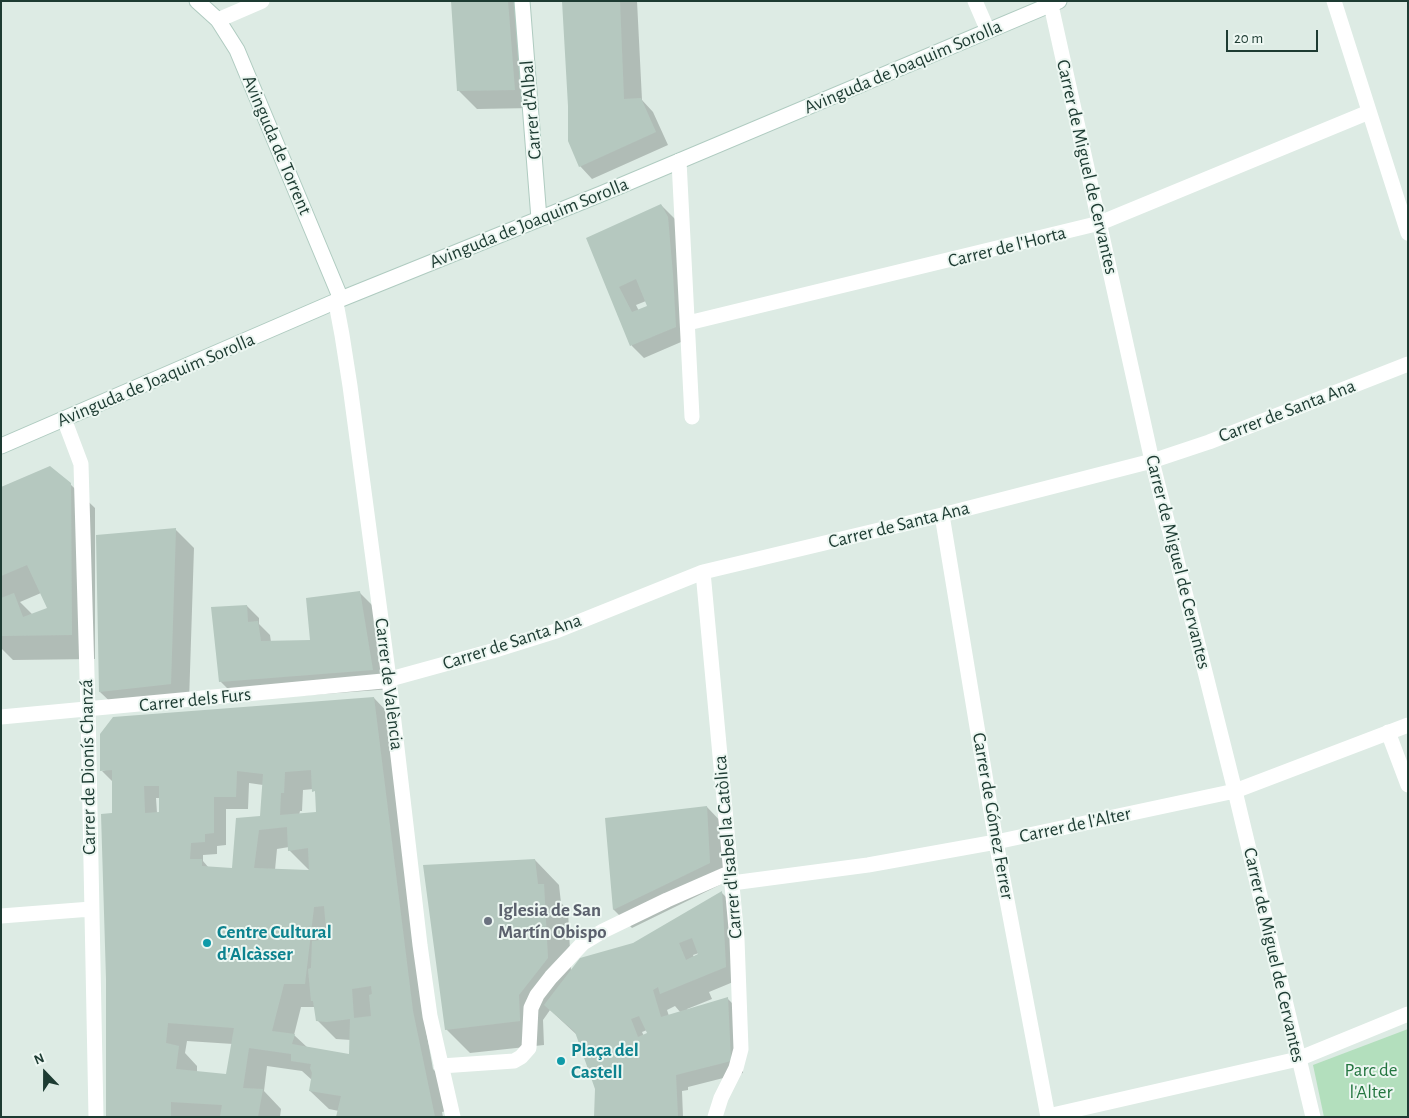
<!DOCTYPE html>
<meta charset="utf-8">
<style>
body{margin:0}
#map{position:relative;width:1409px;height:1118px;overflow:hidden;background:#ddebe4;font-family:"Alegreya Sans",sans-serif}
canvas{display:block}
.frame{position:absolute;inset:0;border:2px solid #1d3b32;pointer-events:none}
.north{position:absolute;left:20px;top:1048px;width:50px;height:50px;-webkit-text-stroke:4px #edf7f2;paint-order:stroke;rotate:338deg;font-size:14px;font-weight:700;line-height:20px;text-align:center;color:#1d3b32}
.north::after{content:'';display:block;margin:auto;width:18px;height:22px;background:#1d3b32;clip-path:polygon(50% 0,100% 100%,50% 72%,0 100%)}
.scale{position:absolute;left:1226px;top:30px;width:92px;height:22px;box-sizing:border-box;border:2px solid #1d3b32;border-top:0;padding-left:6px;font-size:15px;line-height:18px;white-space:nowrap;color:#1d3b32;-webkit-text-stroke:4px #edf7f2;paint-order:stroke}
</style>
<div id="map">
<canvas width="1409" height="1118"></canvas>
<div class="frame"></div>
<div class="north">N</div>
<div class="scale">20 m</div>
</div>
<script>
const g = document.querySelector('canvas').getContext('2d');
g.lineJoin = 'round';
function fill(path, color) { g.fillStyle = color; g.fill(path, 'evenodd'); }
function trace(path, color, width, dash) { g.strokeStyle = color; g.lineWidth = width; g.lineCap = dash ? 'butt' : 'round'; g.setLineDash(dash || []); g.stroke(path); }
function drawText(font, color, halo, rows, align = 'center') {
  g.font = font + ' "Alegreya Sans",sans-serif'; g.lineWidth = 4; g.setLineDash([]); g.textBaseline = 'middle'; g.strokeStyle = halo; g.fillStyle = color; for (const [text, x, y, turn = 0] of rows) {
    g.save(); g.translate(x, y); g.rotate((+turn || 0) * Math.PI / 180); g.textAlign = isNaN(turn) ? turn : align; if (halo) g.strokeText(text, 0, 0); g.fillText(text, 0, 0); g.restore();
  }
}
const green = new Path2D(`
 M 1408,1029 L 1408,1117 L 1324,1117 L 1313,1065 Z`);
const shadow = new Path2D(`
 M 453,1 L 524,1 L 533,108 L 477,109 L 458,90 Z
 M 563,1 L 637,1 L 642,100 L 653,112 L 668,145 L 592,179 L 580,166 L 570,106 Z
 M 661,205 L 680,224 L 688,339 L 644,358 L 632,346 L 588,239 ZM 646,301 L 649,307 L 639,311 L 636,305 Z
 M 70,484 L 95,508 L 95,659 L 13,660 L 1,648 L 1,488 ZM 41,593 L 48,609 L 33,615 L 20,602 Z
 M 175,529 L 194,548 L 189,702 L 119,710 L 100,692 Z
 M 360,593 L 378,611 L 391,689 L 284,697 L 233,694 L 220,681 L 247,606 L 259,618 L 259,624 L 270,635 L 271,642 L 311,641 Z
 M 374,698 L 392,717 L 426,1030 L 433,1069 L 439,1075 L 446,1111 L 442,1112 L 443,1117 L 337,1117 L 339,1111 L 329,1109 L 310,1091 L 312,1080 L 302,1071 L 267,1066 L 264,1091 L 281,1109 L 280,1117 L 108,1117 L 113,782 L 102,771 ZM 249,783 L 263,785 L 261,818 L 233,869 L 209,868 L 203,861 L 203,855 L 217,854 L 217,846 L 226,845 L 226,809 L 248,809 ZM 314,789 L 316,794 L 317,813 L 299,815 L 300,811 L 302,811 L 303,790 ZM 156,798 L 160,798 L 160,813 L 157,813 ZM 289,847 L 289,850 L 310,871 L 275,870 L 277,849 ZM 301,1007 L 315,1007 L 317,1020 L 336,1039 L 351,1040 L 353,1056 L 308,1048 L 294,1035 ZM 187,1041 L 233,1044 L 227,1075 L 197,1073 L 197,1066 L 185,1053 Z
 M 707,807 L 725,826 L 728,881 L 632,928 L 614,910 L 607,819 Z
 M 535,860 L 559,885 L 561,903 L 568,910 L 571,971 L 633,944 L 722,893 L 734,905 L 738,980 L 709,992 L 712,999 L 687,1009 L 687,1011 L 727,998 L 740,1011 L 743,1073 L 688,1087 L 688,1090 L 682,1091 L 683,1117 L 596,1117 L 596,1089 L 577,1035 L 550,1010 L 543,1020 L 544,1045 L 470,1053 L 446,1029 ZM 699,953 L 700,955 L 694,957 L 693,955 ZM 675,1006 L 681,1013 L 669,1016 L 667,1010 ZM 647,1030 L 649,1034 L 644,1036 L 642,1032 Z`);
const building = new Path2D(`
 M 451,1 L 508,1 L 515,90 L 457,91 Z
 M 562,1 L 620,1 L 624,99 L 641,98 L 656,132 L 579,167 L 568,141 L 568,106 Z
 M 661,204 L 668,217 L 673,275 L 676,327 L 630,346 L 586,238 ZM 636,279 L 647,306 L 632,312 L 619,287 Z
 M 50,466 L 71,483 L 72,635 L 1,636 L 1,598 L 14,593 L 23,617 L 47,608 L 27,565 L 1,576 L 1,487 Z
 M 176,528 L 171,684 L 99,692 L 96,535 Z
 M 360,591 L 373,670 L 219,682 L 211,607 L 247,605 L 248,622 L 258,621 L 261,641 L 310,640 L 306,598 Z
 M 374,697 L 413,1011 L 435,1117 L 336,1117 L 341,1096 L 309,1091 L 312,1073 L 310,1068 L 311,1064 L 291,1061 L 291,1054 L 249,1048 L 243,1088 L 263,1089 L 258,1117 L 220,1117 L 222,1105 L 171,1102 L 171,1117 L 106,1117 L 106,979 L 101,814 L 112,813 L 112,770 L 100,771 L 100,734 L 113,717 ZM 311,770 L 312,792 L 315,791 L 316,812 L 280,815 L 281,793 L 284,793 L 285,772 ZM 237,771 L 263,774 L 260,816 L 236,818 L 232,868 L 202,866 L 202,859 L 190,859 L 191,843 L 205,842 L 205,834 L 214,833 L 214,797 L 236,797 ZM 144,786 L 159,786 L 159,812 L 145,813 ZM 287,827 L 288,851 L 308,848 L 309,870 L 254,868 L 259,830 ZM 324,906 L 327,939 L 312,941 L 311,968 L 308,969 L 311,1001 L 313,1001 L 316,1021 L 327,1022 L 350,1019 L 349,1054 L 292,1044 L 295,1034 L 272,1031 L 284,984 L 305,984 L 314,907 ZM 371,986 L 372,994 L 369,995 L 371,1016 L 354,1018 L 352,989 ZM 168,1023 L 234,1028 L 226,1074 L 176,1069 L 179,1046 L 166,1043 Z
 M 707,806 L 710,863 L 613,910 L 605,818 Z
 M 535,859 L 538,884 L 544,884 L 548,958 L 519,995 L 520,1021 L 445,1030 L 423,865 Z
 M 722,891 L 726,967 L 660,994 L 658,987 L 653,990 L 661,1017 L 728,997 L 731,1061 L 676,1075 L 678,1117 L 594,1117 L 595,1089 L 575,1032 L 544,1005 L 580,958 L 633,943 ZM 692,938 L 698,954 L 686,960 L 679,943 ZM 639,1016 L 647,1033 L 638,1037 L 631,1019 Z`);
const street = new Path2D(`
 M 975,1 L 988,31
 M 1334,1 L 1408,233
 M 1051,5 L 1152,461 L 1235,791 L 1313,1117
 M 218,20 L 262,1
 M 679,161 L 692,417
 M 336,303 L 342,335 L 350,386 L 389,679 L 420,945 L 430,1016 L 453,1117
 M 688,323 L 1100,223 L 1369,112
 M 64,419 L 81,464 L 88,710 L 96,1117
 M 942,515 L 996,842 L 1048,1117
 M 703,572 L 737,939 L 741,1049 L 736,1068 L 721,1098 L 715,1117
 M 1,717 L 383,681 L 492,651 L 556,631 L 703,572 L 942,515 L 1152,461 L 1209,442 L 1408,364
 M 1388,732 L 1408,785
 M 732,883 L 868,865 L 996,842 L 1235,791 L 1408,725
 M 1,916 L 91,909
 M 441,1066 L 514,1061 L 521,1057 L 529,1048 L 531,1008 L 537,995 L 551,977 L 583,943 L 603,931 L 667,900 L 731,872
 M 1048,1116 L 1298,1059 L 1408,1014`);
const secondary = new Path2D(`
 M 197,1 L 218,20 L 237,50 L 341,299
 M 522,1 L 539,219
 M 1,446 L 341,299 L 601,194 L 1059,1`);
const markers = [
 [488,921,5,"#6b7280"],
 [207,943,5,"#0f9aa8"],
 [561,1061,5,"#0f9aa8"]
];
const streetNames = [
 ["Avinguda de Joaquim Sorolla",903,67,-23],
 ["Carrer d'Albal",531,110,-95],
 ["Avinguda de Torrent",277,145,67],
 ["Carrer de Miguel de Cervantes",1087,167,77],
 ["Avinguda de Joaquim Sorolla",529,223,-22],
 ["Carrer de l'Horta",1007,247,-14],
 ["Avinguda de Joaquim Sorolla",156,380,-23],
 ["Carrer de Santa Ana",1287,411,-21],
 ["Carrer de Santa Ana",899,525,-14],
 ["Carrer de Miguel de Cervantes",1178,562,76],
 ["Carrer de Santa Ana",512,642,-18],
 ["Carrer de València",389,684,83],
 ["Carrer dels Furs",195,700,-6],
 ["Carrer de Dionís Chanzá",88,767,-91],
 ["Carrer de Gómez Ferrer",993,816,80],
 ["Carrer de l'Alter",1075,825,-12],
 ["Carrer d'Isabel la Catòlica",728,847,-95],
 ["Carrer de Miguel de Cervantes",1274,955,77]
];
const worshipNames = [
 ["Iglesia de San",498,910],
 ["Martín Obispo",498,932]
];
const cultureNames = [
 ["Centre Cultural",217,932],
 ["d'Alcàsser",217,954],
 ["Plaça del",571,1050],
 ["Castell",571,1072]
];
const parkNames = [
 ["Parc de",1371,1070],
 ["l'Alter",1371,1092]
];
fill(green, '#b3dfbd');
fill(shadow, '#0003');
fill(building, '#b5c8bf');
trace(secondary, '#afcbc0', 17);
trace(street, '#fff', 15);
trace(secondary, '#fff', 15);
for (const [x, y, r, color] of markers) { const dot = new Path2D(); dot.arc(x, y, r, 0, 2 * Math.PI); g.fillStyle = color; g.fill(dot); trace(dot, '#edf7f2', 2); }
drawText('19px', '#1d3b32', '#edf7f2', streetNames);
drawText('bold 19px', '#5b616d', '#edf7f2', worshipNames, 'left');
drawText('bold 19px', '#0d838f', '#edf7f2', cultureNames, 'left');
drawText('19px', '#247640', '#edf7f2', parkNames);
</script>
